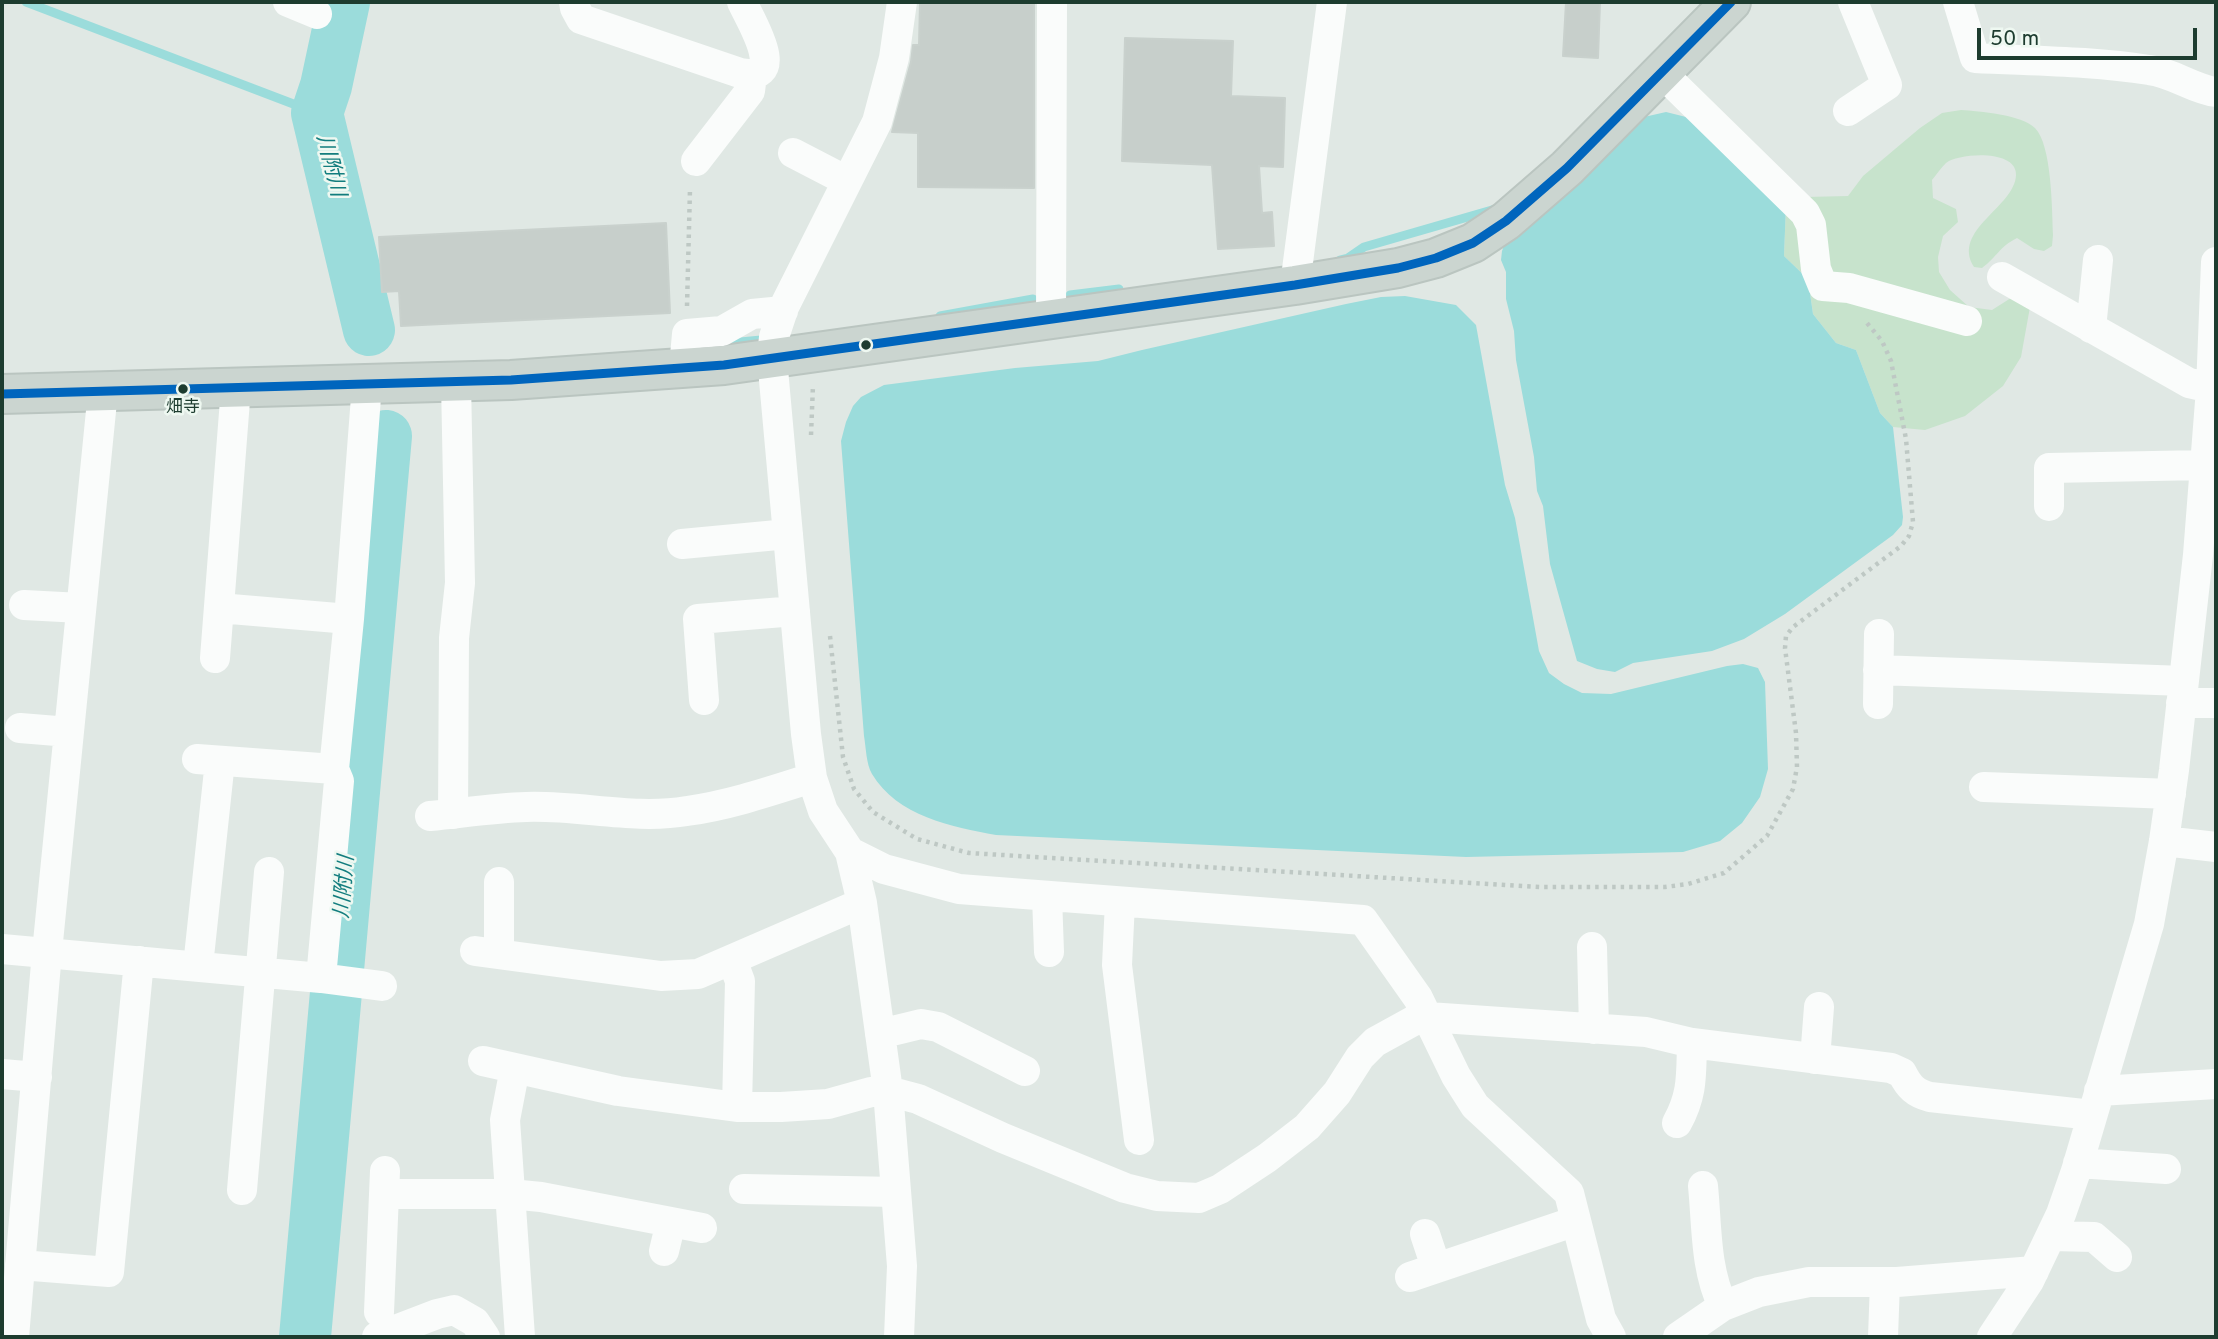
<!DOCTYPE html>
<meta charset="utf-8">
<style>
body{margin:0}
#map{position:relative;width:2218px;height:1339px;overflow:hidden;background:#e0e8e4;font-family:Overpass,sans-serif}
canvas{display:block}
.frame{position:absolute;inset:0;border:4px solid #1d3c2f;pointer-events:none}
.scale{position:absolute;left:1977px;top:28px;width:220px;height:32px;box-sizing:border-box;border:4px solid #1d3c2f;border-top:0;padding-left:9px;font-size:21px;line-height:24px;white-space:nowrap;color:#1d3c2f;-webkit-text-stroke:5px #eef8f1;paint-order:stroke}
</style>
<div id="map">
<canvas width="2218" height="1339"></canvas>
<div class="frame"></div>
<div class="scale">50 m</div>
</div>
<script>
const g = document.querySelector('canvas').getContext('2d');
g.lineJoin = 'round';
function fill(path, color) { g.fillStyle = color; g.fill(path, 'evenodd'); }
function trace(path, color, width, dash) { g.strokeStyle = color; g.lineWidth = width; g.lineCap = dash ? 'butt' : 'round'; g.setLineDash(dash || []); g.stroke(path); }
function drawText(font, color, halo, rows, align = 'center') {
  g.font = font + ' Overpass,"Noto Sans JP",sans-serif'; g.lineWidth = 5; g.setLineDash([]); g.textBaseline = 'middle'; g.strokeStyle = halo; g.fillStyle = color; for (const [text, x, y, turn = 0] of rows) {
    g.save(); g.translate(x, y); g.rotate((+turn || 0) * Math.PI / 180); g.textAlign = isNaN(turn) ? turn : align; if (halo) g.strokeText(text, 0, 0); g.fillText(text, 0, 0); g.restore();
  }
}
const green = new Path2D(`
 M 1961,110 C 1979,111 2022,115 2035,128 C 2052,145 2052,210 2053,235 L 2052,246 L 2044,251 L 2034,249 L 2017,238 C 1999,247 1998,256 1982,268 L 1974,267 C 1951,230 2015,207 2016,175 C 2017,149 1959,153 1946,163 C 1941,168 1936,175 1932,180 L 1933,198 L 1956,209 L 1958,222 L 1943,236 L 1938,257 L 1939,272 L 1950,290 L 1969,307 L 1992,310 L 2014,296 L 2030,307 L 2021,357 L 2003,386 L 1965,416 L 1925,430 L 1893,427 L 1880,413 L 1856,350 L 1836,343 L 1813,314 L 1808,279 L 1784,256 L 1786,205 L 1805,197 L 1848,196 L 1863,176 L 1920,128 L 1942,113 Z`);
const water = new Path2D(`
 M 1666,112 L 1690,118 L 1786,205 L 1784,256 L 1808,279 L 1813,314 L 1836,343 L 1856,350 L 1880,413 L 1893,427 L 1903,517 L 1902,525 L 1893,535 L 1785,614 L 1744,639 L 1712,651 L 1633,663 L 1615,672 L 1597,669 L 1577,661 L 1550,564 L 1543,506 L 1537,491 L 1534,457 L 1516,360 L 1514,331 L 1506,299 L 1506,272 L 1501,260 L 1502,251 L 1505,243 L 1644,117 Z
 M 1405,296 L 1456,305 L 1476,325 L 1505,485 L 1515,518 L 1539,651 L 1549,673 L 1564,684 L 1582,693 L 1611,694 L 1727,666 L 1743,664 L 1758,668 L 1765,682 L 1768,769 L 1760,797 L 1742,823 L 1720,841 L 1683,852 L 1466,857 L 996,835 C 952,827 897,816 872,774 C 866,764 866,747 864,736 L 841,441 L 846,422 L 853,406 L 861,397 L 884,385 L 1015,368 L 1098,361 L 1142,350 L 1346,304 L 1381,297 Z`);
const stream = new Path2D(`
 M 26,2 L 317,113
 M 1340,260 L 1348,258 L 1364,247 L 1492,210
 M 1070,295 L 1119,289
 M 940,316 L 1033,299
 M 720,344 L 761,340`);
const river = new Path2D(`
 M 344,2 L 326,86 L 317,113 L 369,330
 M 305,1337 L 386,436`);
const building = new Path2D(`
 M 1566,2 L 1600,2 L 1598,58 L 1563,56 Z
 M 920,3 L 1034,4 L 1034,188 L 918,187 L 918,133 L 892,132 L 911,62 L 913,45 L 919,45 Z
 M 1125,38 L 1233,41 L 1231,96 L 1285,98 L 1283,167 L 1259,166 L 1262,213 L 1272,212 L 1274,246 L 1218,249 L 1212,165 L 1122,161 Z
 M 666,223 L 670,313 L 401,326 L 399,291 L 382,292 L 379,237 Z`);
const path = new Path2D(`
 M 687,306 L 690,189
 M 811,435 L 813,385
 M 830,636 L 843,757 L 854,789 L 873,812 L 917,839 L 969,853 L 1540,887 L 1665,887 L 1688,884 L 1724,873 L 1767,836 L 1793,789 L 1797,767 L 1796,733 L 1785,648 L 1786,636 L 1793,627 L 1901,546 L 1909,536 L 1913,522 L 1906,439 L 1891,361 L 1882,341 L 1867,323`);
const street = new Path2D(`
 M 288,2 L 317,14
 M 574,2 L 575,8 L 581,19 L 740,73 C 790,83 750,20 742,2
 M 1958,2 L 1975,58 C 2033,61 2092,61 2149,70 C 2174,73 2193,89 2216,92
 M 1662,73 L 1805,213 L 1811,225 L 1816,269 L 1823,286 L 1849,288 L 1967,321
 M 1848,111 L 1887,85 L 1853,2
 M 793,153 L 847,181
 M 696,161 L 750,91 L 752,75
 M 2002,277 L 2189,383 L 2216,389
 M 1295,285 L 1332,2
 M 1051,319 L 1052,2
 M 2091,328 L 2098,260
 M 684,367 L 687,334 L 722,331 L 752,314 L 783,311
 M 2049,506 L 2049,468 L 2205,465
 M 682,544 L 788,534
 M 24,605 L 81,608
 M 219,608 L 349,619
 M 215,658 L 236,387
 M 1878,670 L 2184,681
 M 704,700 L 698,619 L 795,611
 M 2181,703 L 2216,703
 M 1878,704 L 1879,634
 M 20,728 L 69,732
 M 197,759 L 334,769 L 349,619 L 367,384
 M 1984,787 L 2171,794
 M 453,814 L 454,638 L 460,583 L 456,382
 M 430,816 C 462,813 494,808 526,807 C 580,805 634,820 687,811 C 730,805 771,791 812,778
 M 2164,841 L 2216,847
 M 850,852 L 884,869 L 959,889 L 1363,920 L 1418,998 L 1456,1076 L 1475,1106 L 1569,1193 L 1601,1319 L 1611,1337
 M 1047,896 L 1049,952
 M 1120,902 L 1117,965 L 1139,1140
 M 1592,947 L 1594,1029
 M 2,949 L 321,978 L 382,986
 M 475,951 L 661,976 L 698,974 L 862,903
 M 499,954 L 499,882
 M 732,960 L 740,981 L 737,1107
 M 198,966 L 220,761
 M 321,978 L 339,781 L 334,769
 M 880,1034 L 921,1024 L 938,1027 L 1025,1071
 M 1815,1059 L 1819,1007
 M 483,1061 L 618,1091 L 737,1107 L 781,1107 L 828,1104 L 871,1092 L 888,1091 L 918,1099 L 1003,1138 L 1125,1188 L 1157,1196 L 1199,1198 L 1220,1189 L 1267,1158 L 1307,1127 L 1337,1093 L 1360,1057 L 1375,1042 L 1415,1020 L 1428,1017 L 1646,1032 L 1692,1043 L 1891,1068 L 1902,1073 C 1909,1087 1915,1093 1930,1097 L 2092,1115
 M 515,1068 L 505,1120 L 520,1337
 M 2,1074 L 37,1077
 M 2099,1091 L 2216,1084
 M 1677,1123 C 1693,1094 1691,1075 1692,1043
 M 2078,1163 L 2166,1169
 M 1703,1186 C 1707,1226 1705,1269 1723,1306
 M 744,1189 L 896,1192
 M 242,1190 L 269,872
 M 384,1194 L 510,1194 L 541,1197 L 702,1228
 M 1425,1234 L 1436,1267
 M 2051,1236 L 2094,1237 L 2117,1257
 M 664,1251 L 671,1222
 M 20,1265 L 109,1272 L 139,961
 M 1410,1277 L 1576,1221
 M 379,1312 L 385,1171
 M 14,1337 L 47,952 L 103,391
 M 377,1337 L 437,1314 L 454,1310 L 475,1322 L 485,1337
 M 899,1337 L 902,1266 L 888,1091 L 862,903 L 850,852 L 823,811 L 812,778 L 806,734 L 772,358 L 774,337 L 784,307 L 877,122 L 894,58 L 902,2
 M 1678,1337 L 1723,1306 L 1759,1292 L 1809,1282 L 1897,1282 L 2034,1271
 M 1883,1337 L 1885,1282
 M 1992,1337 L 2029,1281 L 2061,1214 L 2076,1171 L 2149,924 L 2164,841 L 2174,770 L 2198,555 L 2211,389 L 2216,262`);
const primary = new Path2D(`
 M 2,394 L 511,380 L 724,365 L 1295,285 L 1398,268 L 1436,258 L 1473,243 L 1506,221 L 1567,168 L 1731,2`);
const bus1 = new Path2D(`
 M 2,394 L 511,380 L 724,365 L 1295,285 L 1398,268 L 1436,258 L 1473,243 L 1506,221 L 1567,168 L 1731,2`);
const markers = [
 [866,345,6,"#1d3c2f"],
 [183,389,6,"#1d3c2f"]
];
const busNames = [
 ["畑寺",183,409]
];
const waterNames = [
 ["川附川",329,166,76],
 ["川附川",346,887,-85]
];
fill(green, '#c7e3cc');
fill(water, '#9bdcdb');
trace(stream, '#9bdcdb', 9);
trace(river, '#9bdcdb', 52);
fill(building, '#c7cfcb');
trace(building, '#c9d1cd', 2);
trace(primary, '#bac5c0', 42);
trace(path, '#bec8c4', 4.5, [3.5, 5]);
trace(street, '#fafcfb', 30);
trace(primary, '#cbd5d0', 38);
trace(bus1, '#0065bd', 9);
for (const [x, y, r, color] of markers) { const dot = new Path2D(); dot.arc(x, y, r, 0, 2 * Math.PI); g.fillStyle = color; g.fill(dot); trace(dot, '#eef8f1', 2.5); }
drawText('17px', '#1d3c2f', '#eef8f1', busNames);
drawText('italic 21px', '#127d7e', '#eef8f1', waterNames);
</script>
